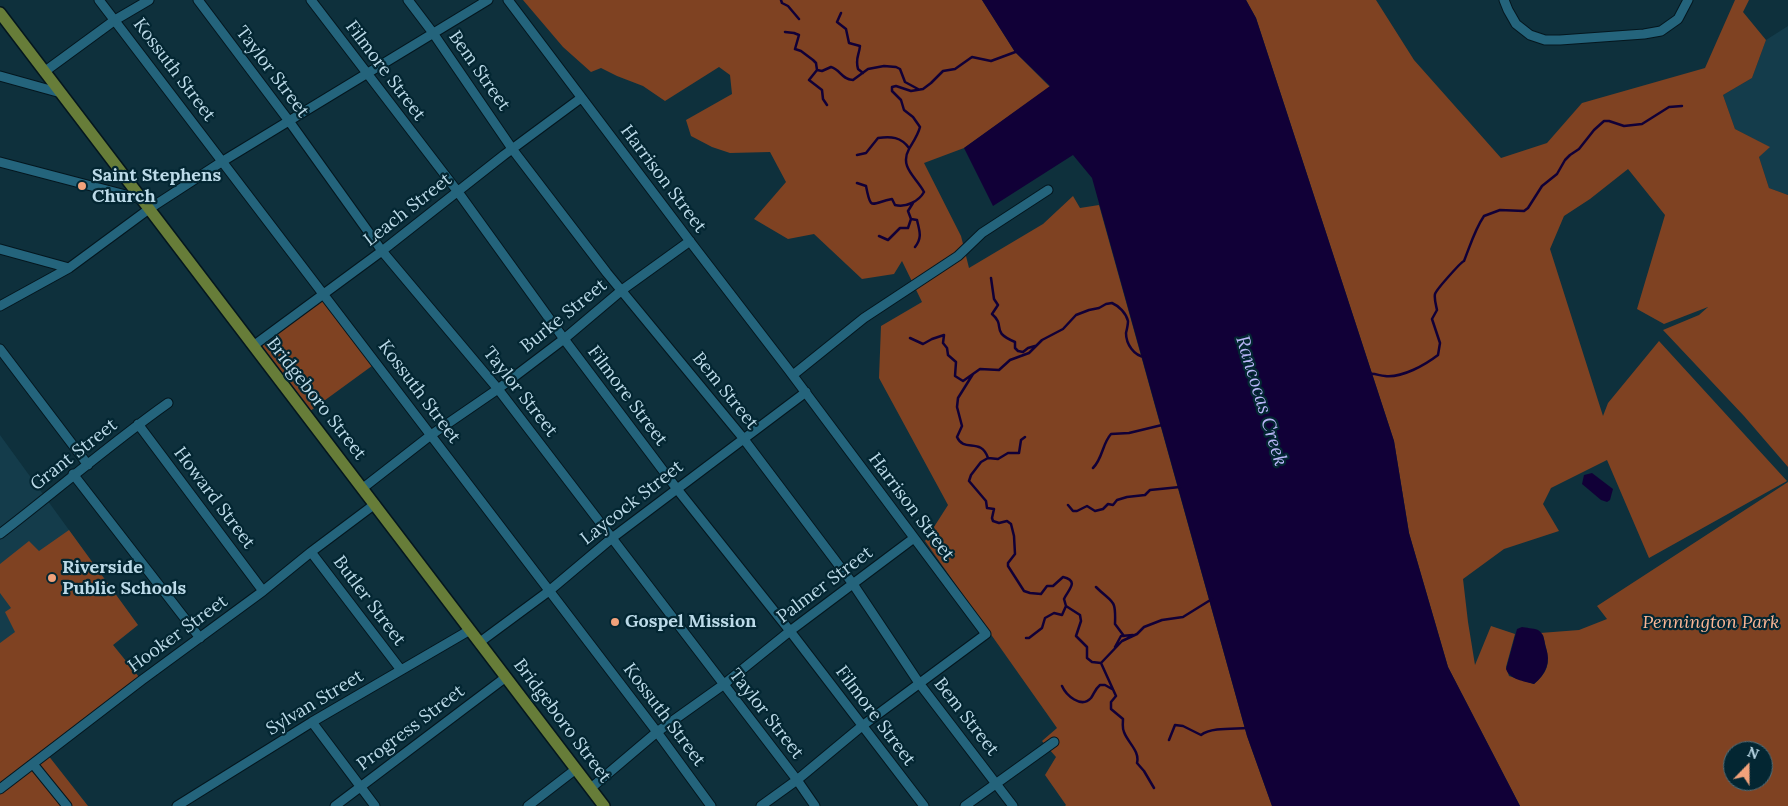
<!DOCTYPE html>
<style>
body{margin:0}
#map{position:relative;width:1788px;height:806px;overflow:hidden;background:#0e303c;font-family:Lora,serif}
canvas{display:block}
.north{position:absolute;left:1723px;top:741px;width:50px;height:50px;box-sizing:border-box;background:#032632;border:1px solid #4d6e7b;border-radius:50%;rotate:22deg;font-size:14px;font-weight:700;line-height:20px;text-align:center;color:#bcdae8}
.north::after{content:'';display:block;margin:auto;width:18px;height:22px;background:#f1a27b;clip-path:polygon(50% 0,100% 100%,50% 72%,0 100%)}
</style>
<div id="map">
<canvas width="1788" height="806"></canvas>
<div class="north">N</div>
</div>
<script>
const g = document.querySelector('canvas').getContext('2d');
g.lineJoin = 'round';
function fill(path, color) { g.fillStyle = color; g.fill(path, 'evenodd'); }
function trace(path, color, width, dash) { g.strokeStyle = color; g.lineWidth = width; g.lineCap = dash ? 'butt' : 'round'; g.setLineDash(dash || []); g.stroke(path); }
function drawText(font, color, halo, rows, align = 'center') {
  g.font = font + ' Lora,serif'; g.lineWidth = 4.5; g.setLineDash([]); g.textBaseline = 'middle'; g.strokeStyle = halo; g.fillStyle = color; for (const [text, x, y, turn = 0] of rows) {
    g.save(); g.translate(x, y); g.rotate((+turn || 0) * Math.PI / 180); g.textAlign = isNaN(turn) ? turn : align; if (halo) g.strokeText(text, 0, 0); g.fillText(text, 0, 0); g.restore();
  }
}
const built = new Path2D(`
 M 1788,26 L 1788,195 L 1769,188 L 1759,157 L 1769,147 L 1735,129 L 1723,95 L 1752,78 L 1766,40 Z
 M 0,435 L 138,625 L 113,645 L 139,677 L 0,783 Z`);
const green = new Path2D(`
 M 523,0 L 982,0 L 1015,52 L 1050,87 L 964,148 L 924,163 L 961,236 L 969,268 L 1043,224 L 1073,196 L 1080,208 L 1099,205 L 1247,736 L 1272,806 L 1065,806 L 1066,805 L 1045,775 L 1056,757 L 1042,741 L 1057,728 L 925,541 L 948,505 L 879,378 L 881,326 L 922,302 L 902,261 L 894,274 L 862,279 L 814,234 L 788,239 L 754,219 L 786,182 L 770,152 L 730,153 L 712,147 L 691,136 L 686,120 L 732,94 L 730,75 L 719,67 L 665,101 L 643,86 L 617,76 L 601,68 L 591,72 L 563,47 Z
 M 1246,0 L 1376,0 L 1414,60 L 1501,158 L 1547,143 L 1582,103 L 1705,68 L 1735,0 L 1749,0 L 1743,12 L 1766,40 L 1752,78 L 1723,95 L 1735,129 L 1770,147 L 1759,157 L 1769,188 L 1788,195 L 1788,467 L 1744,416 L 1663,330 L 1699,315 L 1708,307 L 1664,324 L 1637,309 L 1665,215 L 1628,169 L 1590,199 L 1564,216 L 1550,249 L 1603,416 L 1608,403 L 1659,341 L 1787,481 L 1649,558 L 1607,460 L 1551,488 L 1543,504 L 1559,531 L 1504,549 L 1463,579 L 1468,622 L 1475,665 L 1491,626 L 1515,634 L 1506,667 L 1509,676 L 1534,684 C 1554,667 1548,657 1543,635 L 1540,633 L 1579,630 L 1607,619 L 1597,606 L 1788,482 L 1788,806 L 1520,806 L 1448,667 L 1409,533 L 1394,441 L 1256,18 ZM 1733,751 L 1763,751 L 1763,781 L 1733,781 Z
 M 324,295 L 376,363 L 306,414 L 253,346 Z
 M 69,530 L 138,625 L 113,645 L 139,677 L 44,750 L 88,806 L 0,806 L 0,643 L 15,632 L 5,612 L 11,608 L 0,593 L 0,564 L 29,541 L 39,551 Z`);
const water = new Path2D(`
 M 982,0 L 1246,0 L 1256,18 L 1394,441 L 1409,533 L 1448,667 L 1520,806 L 1272,806 L 1247,736 L 1092,178 L 1073,155 L 993,206 L 964,148 L 1050,86 L 1015,52 Z
 M 1592,473 L 1613,489 L 1610,500 L 1607,502 L 1601,500 L 1582,484 L 1584,475 Z
 M 1522,627 C 1526,628 1533,628 1538,630 C 1545,634 1544,642 1546,648 C 1551,662 1546,674 1534,684 C 1524,681 1510,680 1506,669 L 1517,629 Z`);
const stream = new Path2D(`
 M 781,0 L 782,3 L 788,6 L 799,19
 M 841,13 L 837,22 L 846,29 L 849,43 L 860,46 C 859,56 855,58 858,69 L 863,73
 M 785,32 L 794,33 L 799,35 L 795,49 L 801,51 L 813,60 L 816,63 L 817,70 L 809,80 L 822,90 L 823,99 L 827,105
 M 817,70 L 822,71 L 831,67 C 841,70 841,79 853,80 L 868,69 L 884,66 L 896,67 L 900,69 L 905,82 L 918,89
 M 857,155 L 866,153 L 878,138 C 891,136 901,137 909,148
 M 857,183 L 866,186 C 871,212 871,203 892,199 L 895,205 C 906,208 919,201 924,192 C 916,177 899,167 909,149 C 913,142 918,135 920,127 L 913,117 L 904,110 L 901,100 L 892,91 L 892,87 L 896,86 L 911,91 L 923,89 L 931,83 L 943,71 L 955,69 L 972,57 L 991,61 L 1018,51
 M 911,219 L 917,220 C 919,230 923,237 915,247
 M 879,236 L 888,240 L 900,228 L 908,228 L 911,219 L 908,211 L 913,203
 M 991,278 L 994,299 L 998,305 L 992,314 C 1007,327 989,331 1015,342 L 1015,348 L 1018,351 L 1023,352 L 1028,348 L 1035,346
 M 910,338 L 923,344 L 932,339 L 944,335 L 943,343 L 947,348 L 948,355 L 956,362 L 955,376 L 963,381 L 980,369 L 999,370 L 1010,360 L 1029,353 L 1042,340 L 1063,329 L 1076,315 L 1089,310 L 1099,308 L 1106,304 L 1112,303 C 1119,306 1126,313 1128,321 C 1128,325 1127,329 1126,333 C 1126,344 1134,356 1145,357
 M 973,374 L 958,398 L 957,407 L 962,426 L 957,437 C 964,453 981,437 988,458
 M 1369,374 C 1376,373 1379,376 1385,376 C 1402,378 1425,365 1438,355 L 1440,343 L 1432,319 L 1437,310 C 1436,305 1434,299 1435,294 C 1436,290 1460,263 1464,261 C 1470,246 1475,229 1484,216 L 1500,210 L 1524,211 L 1528,208 L 1542,186 L 1557,174 L 1565,160 L 1570,155 L 1579,149 L 1594,130 L 1604,121 L 1609,121 L 1624,126 L 1642,124 L 1669,107 L 1682,106
 M 1025,437 L 1021,440 L 1019,453 L 1008,453 L 998,459 L 988,458 L 981,462 L 971,475 L 969,481 L 986,501 L 987,508 L 994,509 L 992,518 L 993,521 L 999,523 L 1007,521 L 1011,524 L 1014,536 L 1015,554 L 1008,563 L 1008,566 L 1024,591 L 1030,593 L 1041,594 L 1047,586 L 1053,586 L 1063,577 C 1080,581 1068,590 1064,599 L 1066,606 L 1062,615 L 1054,613 L 1045,618 L 1042,628 L 1029,638 L 1026,638
 M 1093,468 C 1103,458 1102,444 1111,434 L 1129,433 L 1162,425
 M 1068,505 L 1073,511 L 1077,511 L 1087,506 L 1095,511 L 1103,509 L 1108,504 L 1113,505 L 1117,500 L 1127,497 L 1145,495 L 1150,490 L 1180,487
 M 1096,587 C 1113,604 1116,598 1115,624 L 1124,636
 M 1066,606 L 1080,615 L 1081,621 L 1076,636 L 1087,647 L 1087,658 L 1092,662 L 1101,663
 M 1115,647 L 1121,636 L 1133,635
 M 1101,663 L 1122,641 L 1137,634 L 1144,627 L 1162,620 L 1183,617 L 1212,599
 M 1101,663 L 1116,696 L 1111,702 L 1111,709 L 1123,719 C 1123,724 1122,728 1124,732 C 1128,743 1140,751 1137,763 L 1144,771 L 1154,788
 M 1062,686 C 1066,695 1081,709 1091,698 C 1094,694 1095,689 1100,685 L 1105,685 L 1112,689
 M 1169,740 L 1175,725 L 1183,726 L 1201,735 C 1211,727 1235,729 1247,728`);
const minor = new Path2D(`
 M 99,0 L 657,732 L 711,806
 M 198,0 L 289,121 L 382,251 L 498,389 L 797,780 L 815,806
 M 311,0 L 458,192 L 564,339 L 677,489 L 790,631 L 924,806
 M 408,0 L 433,33 L 513,150 L 607,273 L 743,438 L 853,584 L 919,683 L 1013,806
 M 508,0 L 692,244 L 788,369 L 986,634 L 862,726 L 797,780 L 761,806
 M 1504,0 L 1508,10 L 1516,24 L 1530,35 L 1545,40 L 1560,40 L 1644,34 L 1661,31 L 1678,19 L 1688,0
 M 44,72 L 115,20 L 149,0
 M 0,76 L 61,93
 M 0,162 L 141,199
 M 0,249 L 69,268
 M 0,306 L 69,268 L 149,209 L 223,161 L 488,0
 M 253,346 L 382,251 L 504,155 L 581,98
 M 0,349 L 88,465
 M 793,375 L 864,318 L 958,256 L 982,233 L 1048,190
 M 138,424 L 263,591
 M 73,474 L 200,638
 M 363,488 L 431,435 L 498,389 L 564,339 L 622,290 L 690,241
 M 0,534 C 56,491 110,444 168,403
 M 311,552 L 401,670
 M 480,642 L 549,591 L 612,538 L 806,392
 M 312,722 L 375,806
 M 33,764 L 67,806
 M 591,788 L 657,732 L 723,685 L 790,631 L 914,538
 M 0,789 L 142,680 L 263,591 L 311,552 L 375,504
 M 177,806 L 312,722 L 470,630
 M 335,806 L 506,677
 M 528,806 L 576,769
 M 965,806 L 1054,742`);
const major = new Path2D(`
 M 0,13 L 604,806`);
const markers = [
 [82,186,5,"#f1a27b"],
 [52,578,5,"#f1a27b"],
 [615,622,5,"#f1a27b"]
];
const streetNames = [
 ["Kossuth Street",174,70,53],
 ["Filmore Street",385,71,53],
 ["Bem Street",479,71,55],
 ["Taylor Street",272,72,53],
 ["Harrison Street",663,179,53],
 ["Leach Street",408,210,-38],
 ["Burke Street",564,316,-39],
 ["Bem Street",725,391,51],
 ["Kossuth Street",419,392,53],
 ["Taylor Street",520,392,52],
 ["Filmore Street",627,396,53],
 ["Bridgeboro Street",316,399,52],
 ["Grant Street",74,455,-38],
 ["Howard Street",214,498,53],
 ["Laycock Street",632,503,-38],
 ["Harrison Street",911,507,53],
 ["Palmer Street",825,585,-37],
 ["Butler Street",369,601,53],
 ["Hooker Street",178,634,-36],
 ["Sylvan Street",315,703,-31],
 ["Taylor Street",766,714,52],
 ["Kossuth Street",664,715,53],
 ["Filmore Street",875,716,53],
 ["Bem Street",966,717,52],
 ["Bridgeboro Street",562,721,53],
 ["Progress Street",411,728,-37]
];
const poiNames = [
 ["Saint Stephens",92,176],
 ["Church",92,197],
 ["Riverside",62,568],
 ["Public Schools",62,589],
 ["Gospel Mission",625,622]
];
const parkNames = [
 ["Pennington Park",1711,623]
];
const waterNames = [
 ["Rancocas Creek",1261,401,73]
];
fill(built, '#143c4b');
fill(green, '#7f4222');
fill(water, '#110037');
trace(stream, '#110037', 2.5);
trace(minor, '#04161e', 11);
trace(major, '#04161e', 14);
trace(minor, '#24647c', 9);
trace(major, '#677d39', 11);
for (const [x, y, r, color] of markers) { const dot = new Path2D(); dot.arc(x, y, r, 0, 2 * Math.PI); g.fillStyle = color; g.fill(dot); trace(dot, '#032632', 2); }
drawText('18px', '#bcdae8', '#032632', streetNames);
drawText('bold 18px', '#bcdae8', '#032632', poiNames, 'left');
drawText('italic 18px', '#fbb695', '#032632', parkNames);
drawText('italic 19px', '#b9b6f7', '#032632', waterNames);
</script>
